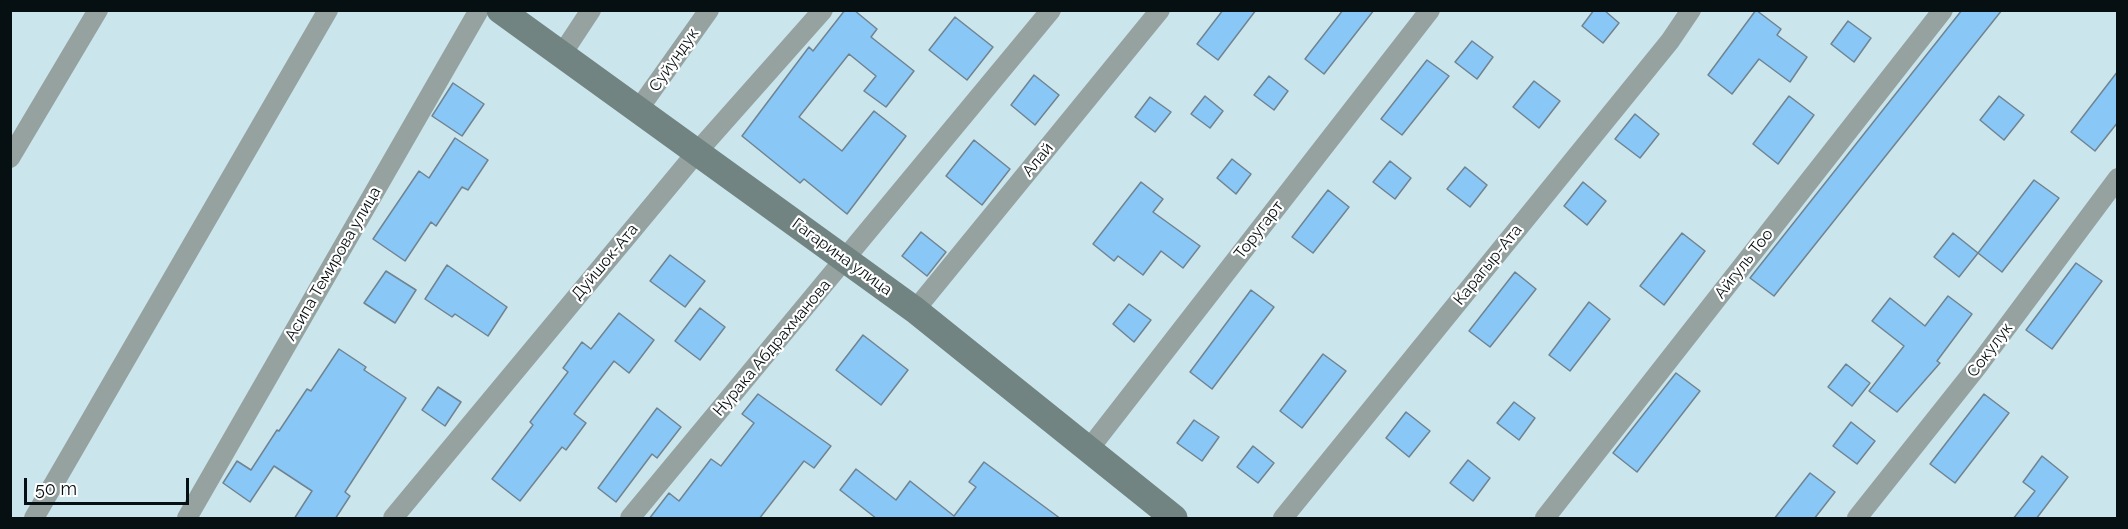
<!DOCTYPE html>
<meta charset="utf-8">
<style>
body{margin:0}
#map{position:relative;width:2128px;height:529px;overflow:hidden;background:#cae6ec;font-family:Raleway,sans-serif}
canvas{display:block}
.frame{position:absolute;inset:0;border:12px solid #060f11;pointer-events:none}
.scale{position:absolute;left:24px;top:478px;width:165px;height:27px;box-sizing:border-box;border:3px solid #060f11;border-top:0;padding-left:8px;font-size:18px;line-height:21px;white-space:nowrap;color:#060f11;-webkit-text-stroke:4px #fff;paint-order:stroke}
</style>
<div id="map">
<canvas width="2128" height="529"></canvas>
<div class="frame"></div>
<div class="scale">50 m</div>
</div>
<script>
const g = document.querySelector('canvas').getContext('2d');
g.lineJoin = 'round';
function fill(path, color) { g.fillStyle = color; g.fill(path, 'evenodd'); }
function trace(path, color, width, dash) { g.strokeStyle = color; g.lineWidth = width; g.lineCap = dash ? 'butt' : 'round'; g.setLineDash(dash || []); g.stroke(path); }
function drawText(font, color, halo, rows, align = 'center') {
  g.font = font + ' Raleway,sans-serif'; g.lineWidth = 4.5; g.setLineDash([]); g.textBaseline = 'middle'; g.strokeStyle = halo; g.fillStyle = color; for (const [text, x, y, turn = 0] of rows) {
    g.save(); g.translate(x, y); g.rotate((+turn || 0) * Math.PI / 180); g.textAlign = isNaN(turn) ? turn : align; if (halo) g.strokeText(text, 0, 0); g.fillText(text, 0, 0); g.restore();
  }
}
const building = new Path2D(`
 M 845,10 L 854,10 L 877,29 L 871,37 L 914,71 L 886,107 L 864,91 L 876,76 L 849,54 L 799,117 L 842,151 L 874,111 L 906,136 L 847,214 L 804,179 L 800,183 L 742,136 L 809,47 L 813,51 Z
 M 1223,10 L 1256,10 L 1218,60 L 1197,44 Z
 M 1343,10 L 1374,10 L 1324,74 L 1305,59 Z
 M 1594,10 L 1604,10 L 1619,23 L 1603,43 L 1582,26 Z
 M 1756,10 L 1781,29 L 1777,35 L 1807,57 L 1790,82 L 1759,59 L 1732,94 L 1708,75 Z
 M 1962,10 L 2002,10 L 1774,296 L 1750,278 Z
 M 955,17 L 993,47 L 967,80 L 929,50 Z
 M 1848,21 L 1871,38 L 1854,62 L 1831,44 Z
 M 1472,41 L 1493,57 L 1477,79 L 1455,62 Z
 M 1427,60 L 1449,76 L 1402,135 L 1381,119 Z
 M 2118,71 L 2118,122 L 2095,151 L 2071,132 Z
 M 1034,75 L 1059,95 L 1035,125 L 1011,105 Z
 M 1269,76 L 1288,91 L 1274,110 L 1254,95 Z
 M 1534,81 L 1560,101 L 1539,128 L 1513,107 Z
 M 453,83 L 484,104 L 462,136 L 432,116 Z
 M 1205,96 L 1223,111 L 1210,128 L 1191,114 Z
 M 1789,96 L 1814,115 L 1778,164 L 1753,144 Z
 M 1999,96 L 2024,115 L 2004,140 L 1980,120 Z
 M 1150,97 L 1171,112 L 1155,132 L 1135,117 Z
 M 1635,114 L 1659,134 L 1640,158 L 1615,139 Z
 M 455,138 L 488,160 L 468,190 L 462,187 L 436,226 L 431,222 L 405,261 L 373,239 L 419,171 L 429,178 Z
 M 974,140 L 1010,169 L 982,205 L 946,176 Z
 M 1232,159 L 1251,174 L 1236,194 L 1217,178 Z
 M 1390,161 L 1411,178 L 1395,199 L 1373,182 Z
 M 1465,167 L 1487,185 L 1470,207 L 1447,189 Z
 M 2034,180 L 2059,198 L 2002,272 L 1978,253 L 1959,277 L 1934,257 L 1953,233 L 1978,253 Z
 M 1141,182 L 1163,199 L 1153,212 L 1200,246 L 1183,268 L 1161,251 L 1143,275 L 1118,256 L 1114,261 L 1093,244 Z
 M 1583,182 L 1606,201 L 1587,225 L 1564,206 Z
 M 1328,190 L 1349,207 L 1313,253 L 1292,237 Z
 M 921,232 L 946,252 L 927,276 L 902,256 Z
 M 1682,233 L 1705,251 L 1664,305 L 1640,286 Z
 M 670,255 L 705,281 L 685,307 L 650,281 Z
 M 2076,263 L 2102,281 L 2052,349 L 2026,330 Z
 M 447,265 L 507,307 L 488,336 L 455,314 L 452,317 L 425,299 Z
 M 386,271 L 416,290 L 395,323 L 364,303 Z
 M 1515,272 L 1536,289 L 1490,347 L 1469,331 Z
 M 1251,290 L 1274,307 L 1212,389 L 1190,372 Z
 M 1948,296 L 1972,314 L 1937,361 L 1940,363 L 1897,412 L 1869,391 L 1904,346 L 1872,321 L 1890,298 L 1925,326 Z
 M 1589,302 L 1610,319 L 1570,371 L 1549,355 Z
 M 1129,304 L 1151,320 L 1134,342 L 1113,324 Z
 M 700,308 L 725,327 L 700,360 L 675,341 Z
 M 619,313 L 654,340 L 629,373 L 614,361 L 574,414 L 586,423 L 566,450 L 562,447 L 520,501 L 492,479 L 533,425 L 530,422 L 568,372 L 563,368 L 582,342 L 591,349 Z
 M 863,335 L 908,370 L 881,405 L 836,370 Z
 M 339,349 L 366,367 L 364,370 L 406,398 L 345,492 L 350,496 L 335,519 L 294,519 L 312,491 L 274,466 L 250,502 L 223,483 L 237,461 L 251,470 L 277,430 L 279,431 L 307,389 L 311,391 Z
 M 1323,354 L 1346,371 L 1302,428 L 1280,411 Z
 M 1846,364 L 1870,383 L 1852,406 L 1828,387 Z
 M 1676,373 L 1700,391 L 1637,472 L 1613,453 Z
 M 438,387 L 461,402 L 445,426 L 422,410 Z
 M 758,394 L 831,446 L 814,468 L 804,461 L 759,519 L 649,519 L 669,493 L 679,501 L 711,459 L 721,466 L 754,423 L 742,414 Z
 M 1984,394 L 2009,413 L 1955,483 L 1930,464 Z
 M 1514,402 L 1535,418 L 1519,440 L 1497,423 Z
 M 657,408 L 681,427 L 657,458 L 652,454 L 616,502 L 598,488 Z
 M 1406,412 L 1430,431 L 1409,457 L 1386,438 Z
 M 1194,420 L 1219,437 L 1202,461 L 1177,443 Z
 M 1851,422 L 1875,441 L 1857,464 L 1833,446 Z
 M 1253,446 L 1274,463 L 1258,483 L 1237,467 Z
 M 2042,456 L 2068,477 L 2036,519 L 2013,519 L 2035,491 L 2023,482 Z
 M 1468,460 L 1490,478 L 1473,501 L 1450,483 Z
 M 984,462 L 1061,519 L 877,519 L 840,490 L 856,469 L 896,500 L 910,481 L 954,516 L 976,487 L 969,482 Z
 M 1810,473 L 1835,492 L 1814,519 L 1774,519 Z`);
const street = new Path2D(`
 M 562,54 L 591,10
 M 638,110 L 709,10
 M 10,158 L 98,10
 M 915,310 L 1160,10
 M 1089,449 L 1430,10
 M 34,518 L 328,10
 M 187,518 L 479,10
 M 393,518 L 697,152 L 823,10
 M 630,518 L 1051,10
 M 1283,518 L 1670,41 L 1691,10
 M 1545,518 L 1943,10
 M 1857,518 L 1977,367 L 2118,178`);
const secondary = new Path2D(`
 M 500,10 L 915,310 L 1174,518`);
const streetNames = [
 ["Суйундук",674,60,-55],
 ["Алай",1038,160,-51],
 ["Торугарт",1259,230,-52],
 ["Гагарина улица",842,257,36],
 ["Дуйшок-Ата",605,262,-50],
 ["Асипа Темирова улица",333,264,-60],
 ["Айгуль Тоо",1744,264,-52],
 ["Карагыр-Ата",1488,265,-51],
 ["Нурака Абдрахманова",772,348,-50],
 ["Сокулук",1990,350,-53]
];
fill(building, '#88c7f6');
trace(building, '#708391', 1.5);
trace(street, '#96a2a0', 20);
trace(secondary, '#728481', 27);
drawText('16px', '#060f11', '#fff', streetNames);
</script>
